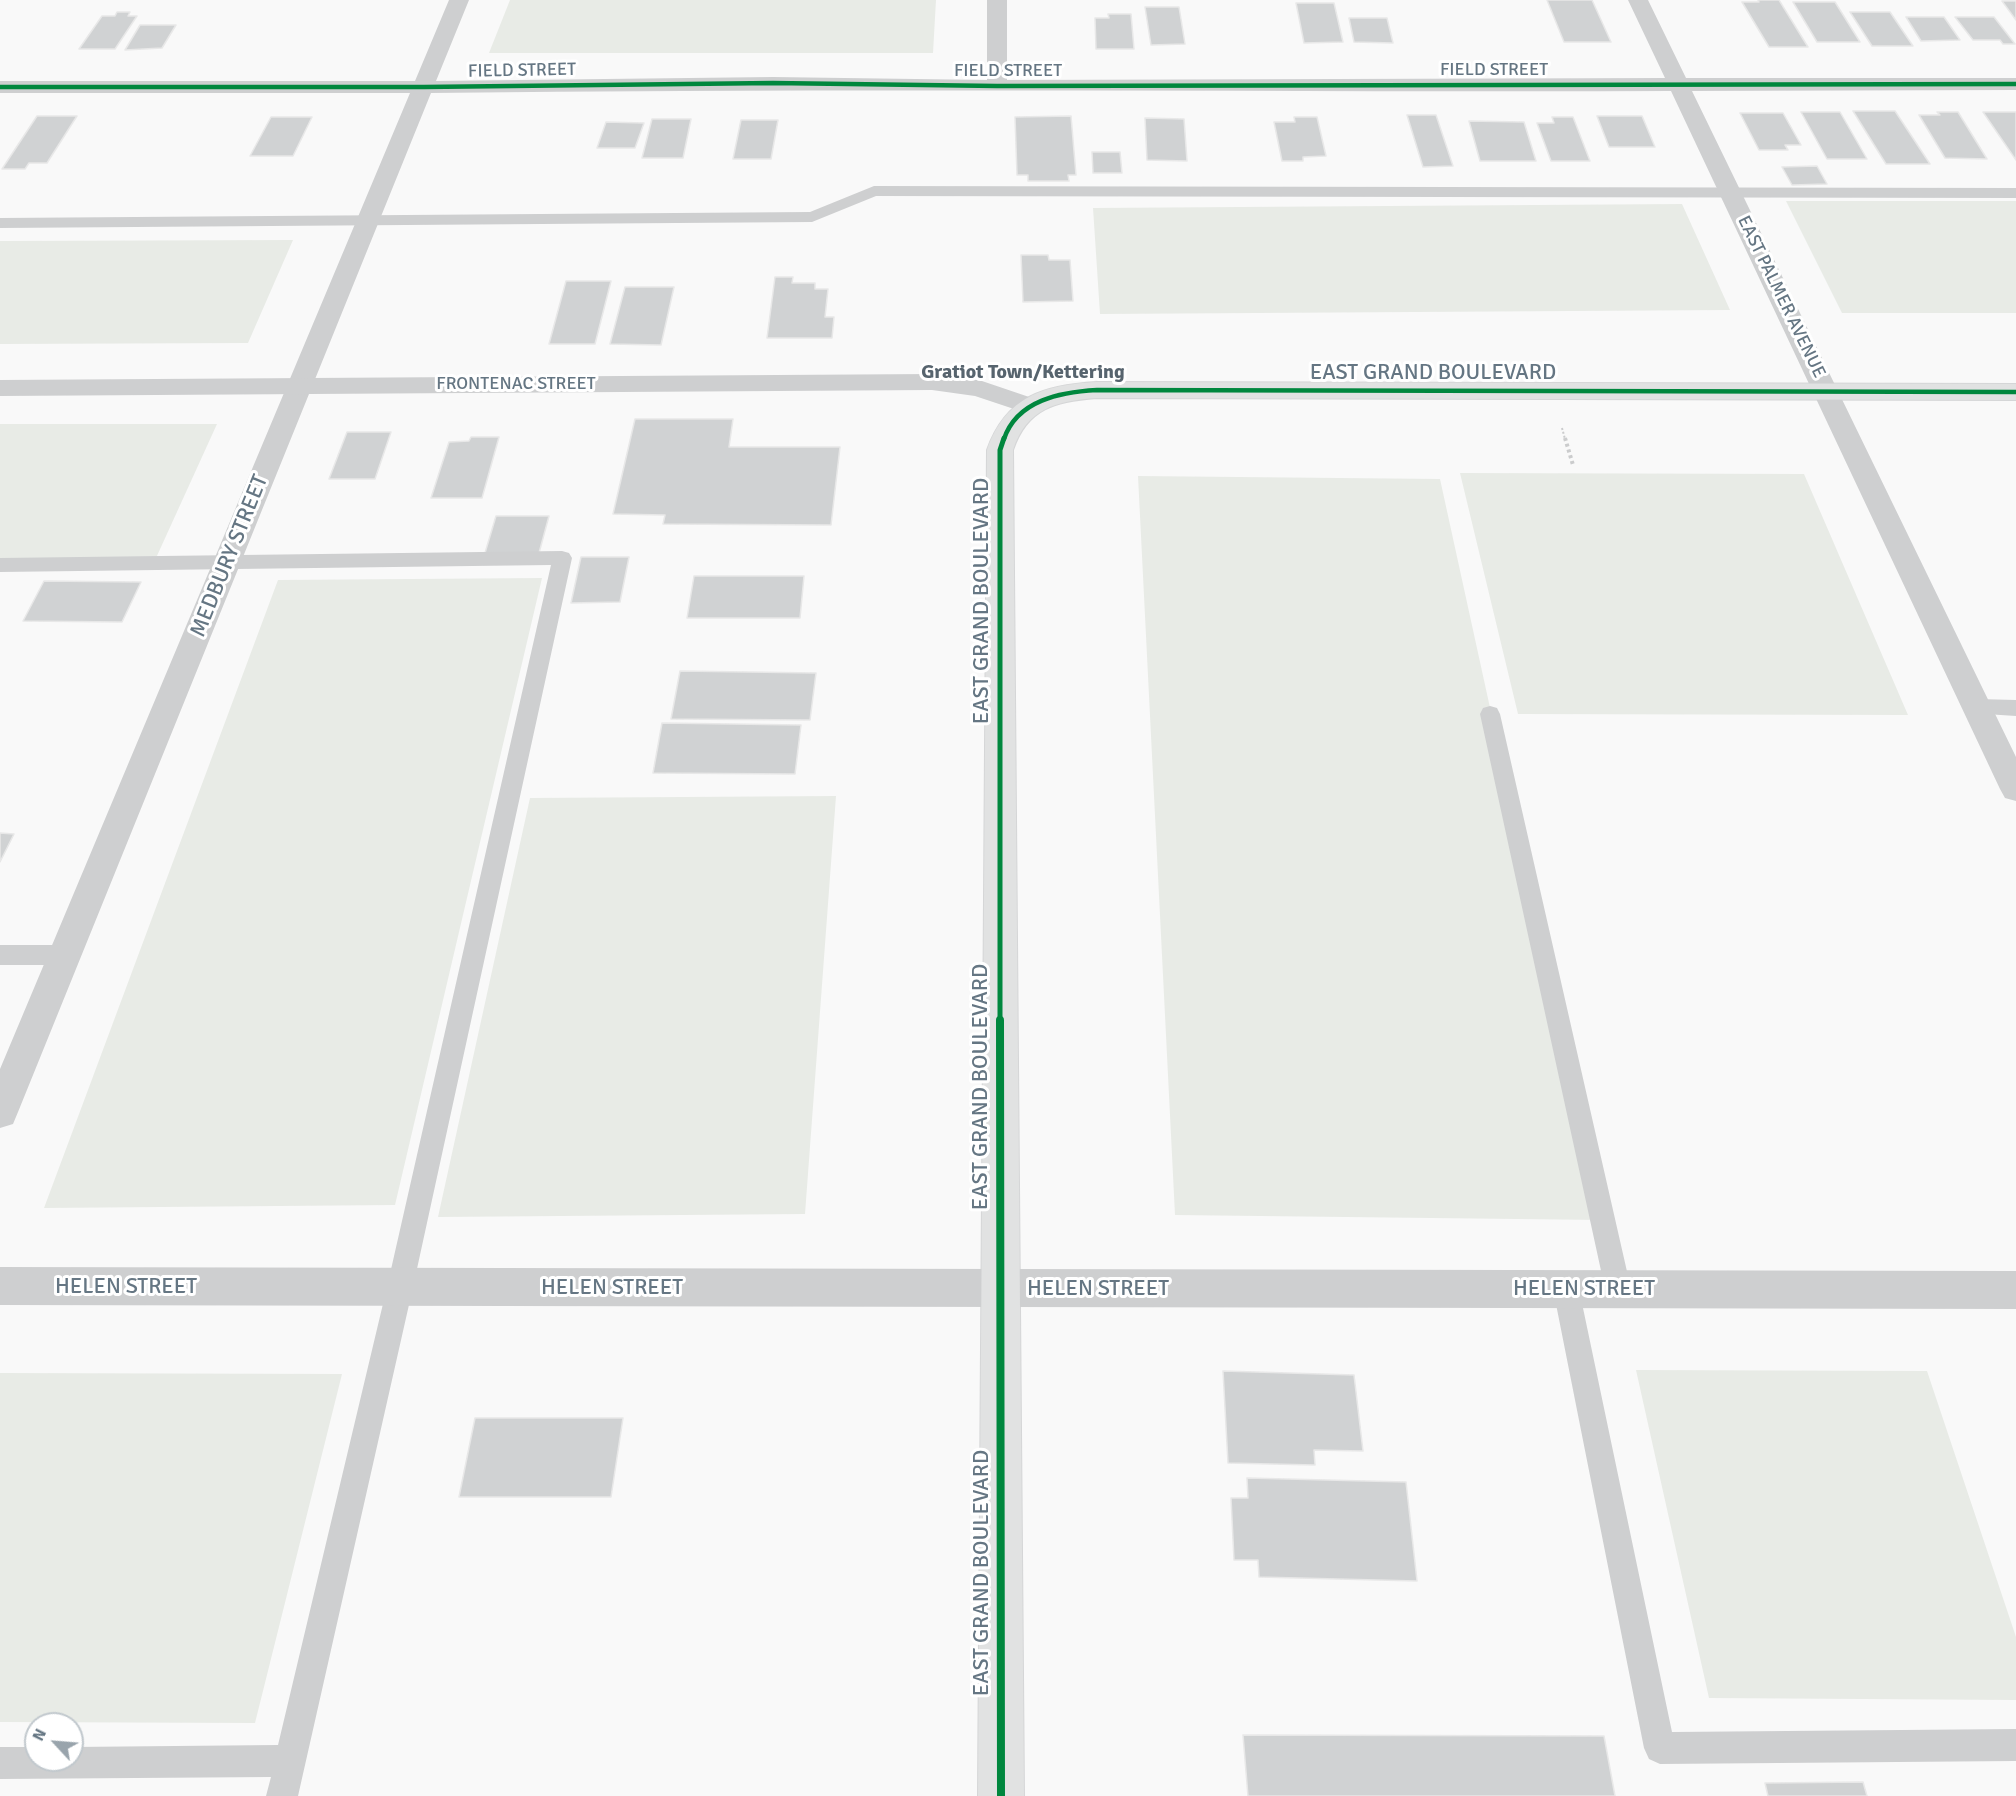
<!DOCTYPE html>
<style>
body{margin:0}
#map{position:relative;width:2016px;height:1796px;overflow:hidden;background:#f9f9f9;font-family:Signika,sans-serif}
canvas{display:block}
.north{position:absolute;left:24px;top:1712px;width:60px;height:60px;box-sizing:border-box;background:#fff;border:2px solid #c1c8cd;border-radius:50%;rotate:296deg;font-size:16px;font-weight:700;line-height:24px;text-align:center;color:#657683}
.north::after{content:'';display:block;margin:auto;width:21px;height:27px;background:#99a4ac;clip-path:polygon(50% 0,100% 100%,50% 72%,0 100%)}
</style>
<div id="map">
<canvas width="2016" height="1796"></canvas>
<div class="north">N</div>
</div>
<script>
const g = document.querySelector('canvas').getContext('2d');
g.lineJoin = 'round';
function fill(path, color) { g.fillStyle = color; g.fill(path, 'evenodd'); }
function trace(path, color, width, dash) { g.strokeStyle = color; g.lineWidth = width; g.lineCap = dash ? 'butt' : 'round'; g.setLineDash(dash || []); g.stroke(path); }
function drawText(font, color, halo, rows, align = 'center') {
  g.font = font + ' Signika,sans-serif'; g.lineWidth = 6; g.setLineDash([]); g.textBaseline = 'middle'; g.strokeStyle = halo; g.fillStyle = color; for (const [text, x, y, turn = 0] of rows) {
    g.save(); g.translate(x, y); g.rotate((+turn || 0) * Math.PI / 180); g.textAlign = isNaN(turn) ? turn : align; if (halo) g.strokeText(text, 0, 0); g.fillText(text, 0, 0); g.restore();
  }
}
const green = new Path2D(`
 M 510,0 L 936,0 L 933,53 L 489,53 Z
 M 1786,201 L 2016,201 L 2016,313 L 1842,313 Z
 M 1682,204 L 1730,310 L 1100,314 L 1093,208 Z
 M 293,240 L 248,343 L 0,344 L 0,241 Z
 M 0,424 L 217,424 L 156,558 L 0,558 Z
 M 1460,473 L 1804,474 L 1908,715 L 1518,714 Z
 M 1138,476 L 1440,479 L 1602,1220 L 1175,1215 Z
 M 542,578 L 395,1205 L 44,1208 L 278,580 Z
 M 836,796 L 805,1214 L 438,1217 L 530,798 Z
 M 1636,1370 L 1927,1371 L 2016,1637 L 2016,1700 L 1709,1698 Z
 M 0,1373 L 342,1374 L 255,1723 L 0,1722 Z`);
const building = new Path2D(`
 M 1547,0 L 1592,0 L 1611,42 L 1564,42 Z
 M 1758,0 L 1779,0 L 1808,47 L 1769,47 L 1742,2 L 1759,2 Z
 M 2002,1 L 2016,1 L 2016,20 Z
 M 1793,2 L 1835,2 L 1860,42 L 1817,42 Z
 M 1296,3 L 1334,3 L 1343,42 L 1304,43 Z
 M 1145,7 L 1179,7 L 1185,44 L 1151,45 Z
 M 117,12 L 130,12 L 128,16 L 137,16 L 115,49 L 79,49 L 102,16 L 115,16 Z
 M 1850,12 L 1890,12 L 1913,46 L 1872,46 Z
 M 1108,14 L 1131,14 L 1134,49 L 1096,49 L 1095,18 L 1109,18 Z
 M 1906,17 L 1944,17 L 1960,40 L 1921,41 Z
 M 1955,17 L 1994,17 L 2015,44 L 2003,44 L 2000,40 L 1973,40 Z
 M 1349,18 L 1387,18 L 1393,43 L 1354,42 Z
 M 140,25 L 176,25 L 162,48 L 125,50 Z
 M 1853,111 L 1895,111 L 1930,164 L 1886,164 Z
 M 1801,112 L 1840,112 L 1867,159 L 1827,159 Z
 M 1937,112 L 1958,112 L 1987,159 L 1945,158 L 1919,115 L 1940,115 Z
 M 1983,112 L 2016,112 L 2016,160 Z
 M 1740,113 L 1783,113 L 1801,145 L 1785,145 L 1788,150 L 1759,150 Z
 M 1407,115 L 1436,115 L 1453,166 L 1423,167 Z
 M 37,116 L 77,116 L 47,163 L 29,163 L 25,169 L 2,169 Z
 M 1071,116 L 1076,175 L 1068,175 L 1069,181 L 1028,181 L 1028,175 L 1017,175 L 1015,117 Z
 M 1597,116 L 1642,116 L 1655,147 L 1609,147 Z
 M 271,117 L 312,117 L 293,156 L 250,156 Z
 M 1294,117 L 1317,117 L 1326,156 L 1303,157 L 1303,161 L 1282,161 L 1274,122 L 1295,122 Z
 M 1552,117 L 1573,117 L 1590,161 L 1551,161 L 1537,123 L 1554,123 Z
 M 1145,118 L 1184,119 L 1187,161 L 1147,160 Z
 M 652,119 L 691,119 L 683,158 L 642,158 Z
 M 741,120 L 778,120 L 771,159 L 733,159 Z
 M 1469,121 L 1524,122 L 1536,161 L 1480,161 Z
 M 606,122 L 644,123 L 635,148 L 597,148 Z
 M 1092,152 L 1120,152 L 1122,173 L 1093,173 Z
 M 1817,166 L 1827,184 L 1792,185 L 1782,167 Z
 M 1021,255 L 1048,255 L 1049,260 L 1070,260 L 1073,301 L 1023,302 Z
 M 775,277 L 793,277 L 792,283 L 815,283 L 815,289 L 828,289 L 825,317 L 834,317 L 832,338 L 767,338 Z
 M 566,281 L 611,281 L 595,344 L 549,344 Z
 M 625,287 L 674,287 L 661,345 L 610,344 Z
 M 635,419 L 733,419 L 729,447 L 840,447 L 831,525 L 663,524 L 665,515 L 613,514 Z
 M 347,432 L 391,432 L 375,479 L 329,479 Z
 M 471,437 L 499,437 L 482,498 L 431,498 L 449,442 L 469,441 Z
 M 496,516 L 549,516 L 539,553 L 485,553 Z
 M 581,557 L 629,557 L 620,602 L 571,603 Z
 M 694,576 L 804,576 L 800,618 L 687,618 Z
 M 44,581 L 141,582 L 122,622 L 23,621 Z
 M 680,671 L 816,673 L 810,720 L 671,719 Z
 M 662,723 L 801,725 L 795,774 L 653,773 Z
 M 0,833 L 14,834 L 0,862 Z
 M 1223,1371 L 1354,1375 L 1363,1451 L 1314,1450 L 1315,1465 L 1228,1463 Z
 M 475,1418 L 623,1418 L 611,1497 L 459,1497 Z
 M 1247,1478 L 1406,1482 L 1417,1581 L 1259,1577 L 1258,1560 L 1234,1560 L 1231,1498 L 1248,1498 Z
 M 1243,1735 L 1604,1736 L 1615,1796 L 1248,1796 Z
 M 1863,1782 L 1867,1796 L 1768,1796 L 1765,1783 Z`);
const pathFar1 = new Path2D(`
 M 1562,428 L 1565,439`);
const path = new Path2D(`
 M 1565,438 L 1573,465`);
const service = new Path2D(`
 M 874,186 L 2016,188 L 2016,198 L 876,196 L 812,222 L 0,228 L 0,218 L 810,212 Z
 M 562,551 L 569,553 L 572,558 L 413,1287 L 298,1796 L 266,1796 L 271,1777 L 0,1779 L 0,1747 L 36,1747 L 36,1760 L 72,1760 L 72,1747 L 278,1745 L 387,1287 L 551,565 L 0,572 L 0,558 Z
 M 1977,699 L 2016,700 L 2016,716 L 1970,713 L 1967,707 L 1970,701 Z
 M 1490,706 L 1497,708 L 1500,714 L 1631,1289 L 1627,1298 L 1618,1302 L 1609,1298 L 1605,1289 L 1480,714 L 1483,708 Z
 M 0,945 L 65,945 L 73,948 L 77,955 L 73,962 L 65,965 L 0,965 Z
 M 1566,1276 L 1575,1280 L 1579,1289 L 1672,1732 L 2016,1729 L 2016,1761 L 1660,1764 L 1649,1759 L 1644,1748 L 1553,1289 L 1557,1280 Z`);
const minor = new Path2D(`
 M 449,0 L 469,0 L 436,81 L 773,77 L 987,80 L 987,0 L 1007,0 L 1007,80 L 1665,78 L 1628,0 L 1648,0 L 1686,78 L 2016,78 L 2016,90 L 1692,91 L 2016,757 L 2016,801 L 2005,798 L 2000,789 L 1671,91 C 1258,92 844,88 431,93 L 18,1112 L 13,1124 L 0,1128 L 0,1069 L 410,93 L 0,93 L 0,81 L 415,81 Z
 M 0,1267 L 2016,1271 L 2016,1309 L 0,1305 Z`);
const tertiary = new Path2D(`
 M 932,374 L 979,380 L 1038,400 L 1042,406 L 1038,412 L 1029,414 L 975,396 L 932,390 L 0,396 L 0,380 Z`);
const secondary = new Path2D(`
 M 1097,382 L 2016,384 L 2016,400 L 1097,398 C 1056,401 1027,408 1013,450 L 1024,1796 L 978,1796 L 987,450 C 1006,396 1044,385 1097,382 Z`);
const cyclewayFar2 = new Path2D(`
 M 0,87 L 424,87 L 773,83 L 997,86 L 2016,84
 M 1004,439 C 1017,400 1061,392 1097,390 L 2016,392`);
const cyclewayFar1 = new Path2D(`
 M 1000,1022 L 1000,450 L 1004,438`);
const cycleway = new Path2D(`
 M 1000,1020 L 1001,1796`);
const farStreetnames = [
 ["FIELD STREET",1494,70],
 ["FIELD STREET",522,71,-1],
 ["FIELD STREET",1008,71],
 ["EAST PALMER AVENUE",1781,297,64],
 ["FRONTENAC STREET",516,384]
];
const farNeighbourhoodnames = [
 ["Gratiot Town/Kettering",1023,373]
];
const streetNames = [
 ["EAST GRAND BOULEVARD",1433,373],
 ["MEDBURY STREET",230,556,-68],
 ["EAST GRAND BOULEVARD",982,601,-90],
 ["EAST GRAND BOULEVARD",981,1087,-90],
 ["HELEN STREET",126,1287],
 ["HELEN STREET",612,1288],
 ["HELEN STREET",1098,1289],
 ["HELEN STREET",1584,1289],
 ["EAST GRAND BOULEVARD",982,1573,-90]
];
fill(green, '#e8ebe6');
fill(building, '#d0d2d3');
trace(building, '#e8e8e8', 1.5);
trace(secondary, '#d5d6d7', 2);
trace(pathFar1, '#cbcccd', 2, [2, 2]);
trace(path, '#cbcccd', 4, [3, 3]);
fill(service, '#cecfd0');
fill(minor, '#cecfd0');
fill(tertiary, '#cecfd0');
fill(secondary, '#e1e2e2');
trace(cyclewayFar2, '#00873e', 4.5);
trace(cyclewayFar1, '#00873e', 5);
trace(cycleway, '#00873e', 8);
drawText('18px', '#657683', '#fff', farStreetnames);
drawText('bold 20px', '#57646e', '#fff', farNeighbourhoodnames);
drawText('22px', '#657683', '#fff', streetNames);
</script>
